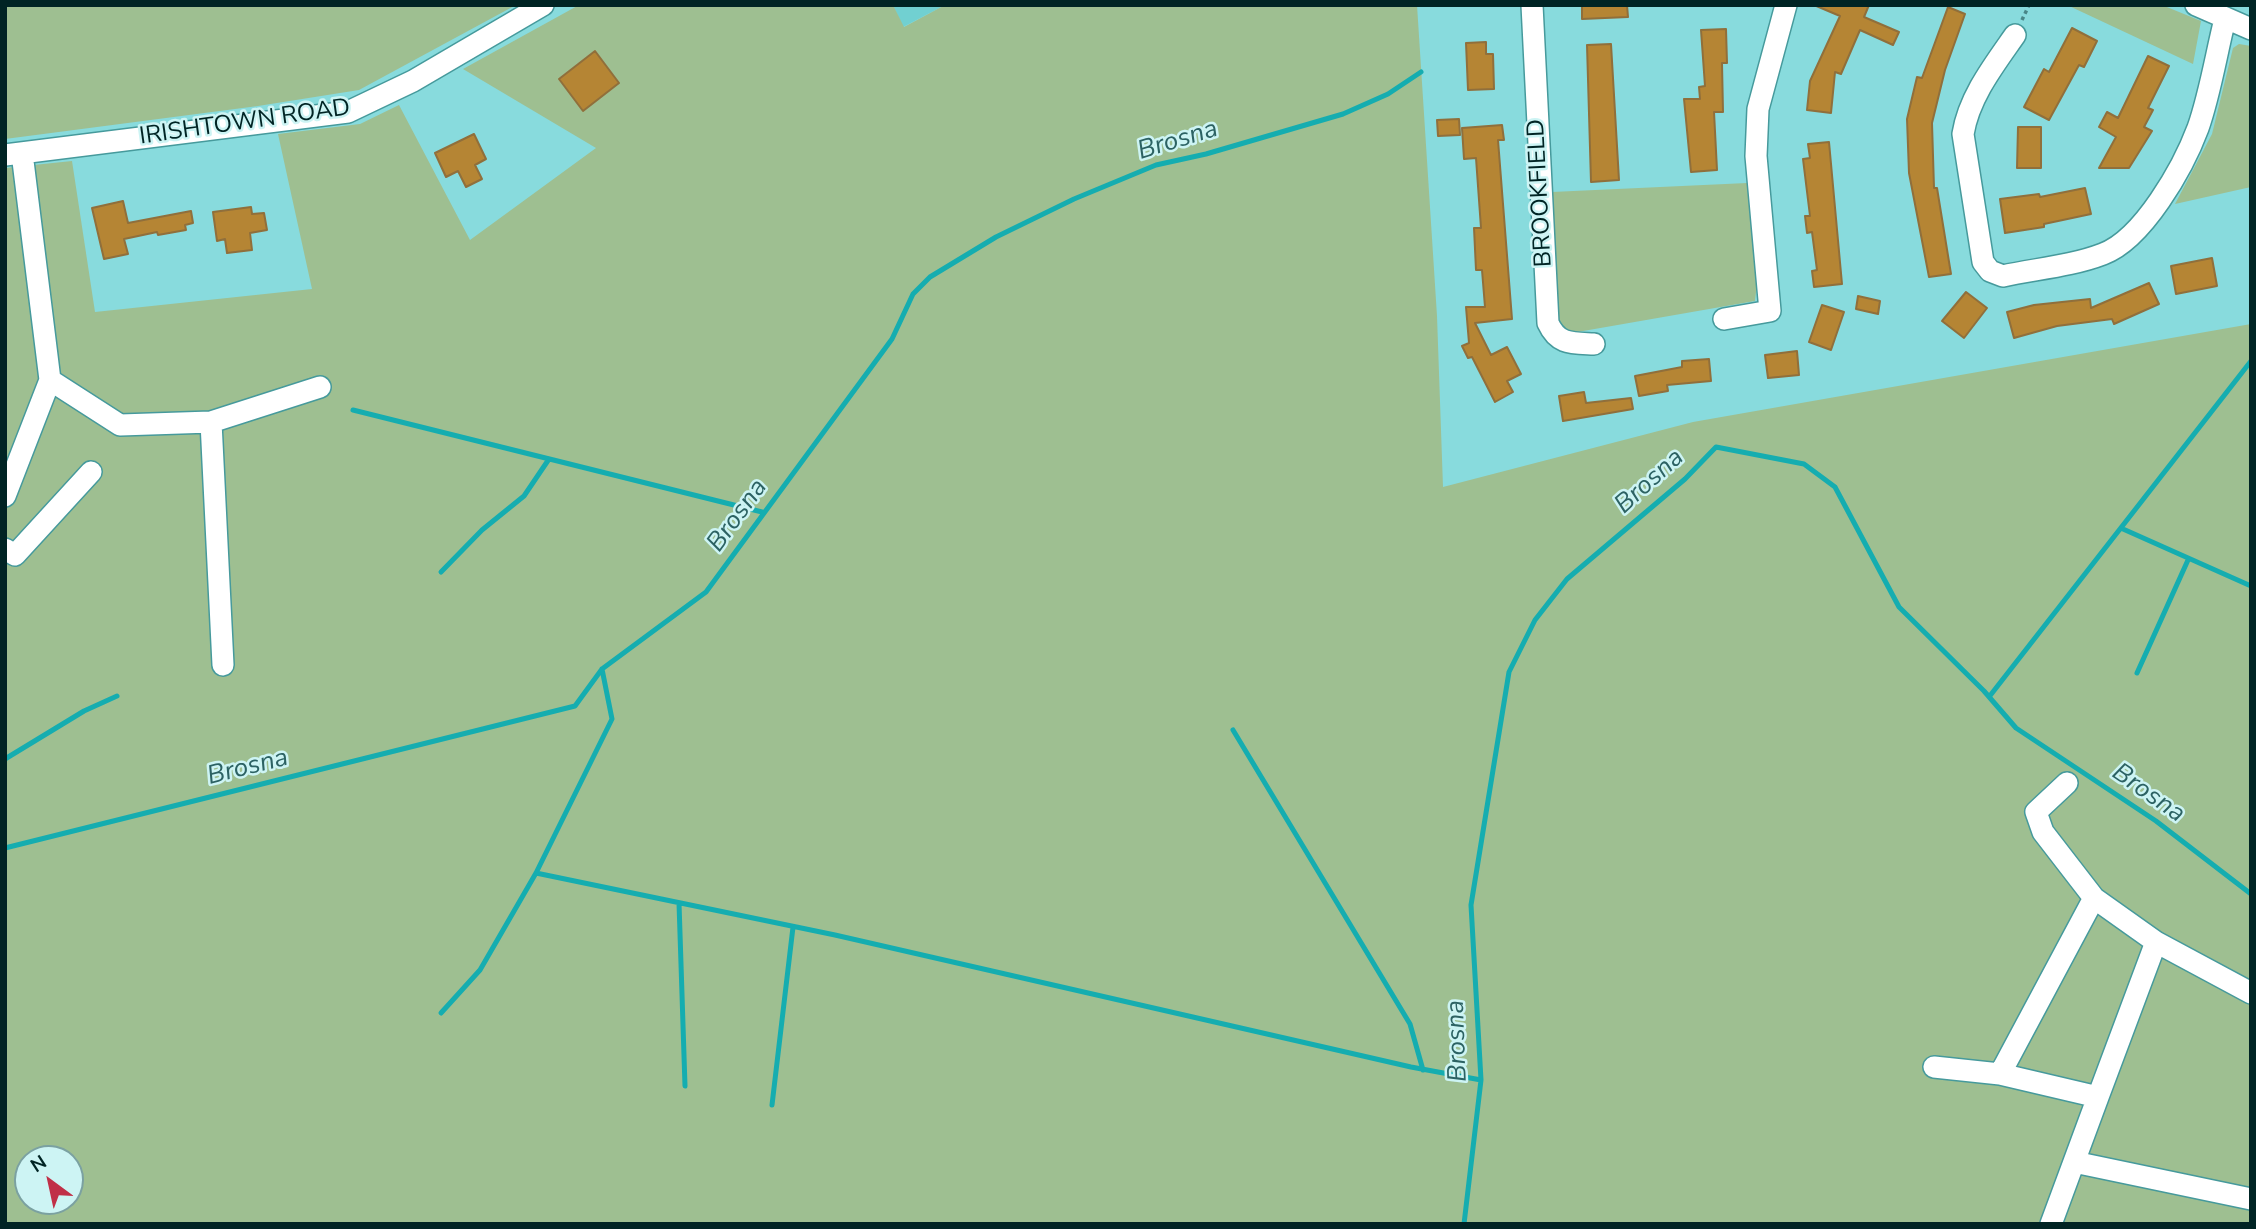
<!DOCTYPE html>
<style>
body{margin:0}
#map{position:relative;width:2256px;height:1229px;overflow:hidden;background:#88dbdd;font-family:"Nunito Sans",sans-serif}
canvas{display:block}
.frame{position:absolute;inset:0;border:7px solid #002424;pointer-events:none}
.north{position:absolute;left:14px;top:1145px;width:70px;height:70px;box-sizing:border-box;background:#cdf4f4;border:2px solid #7ba1a1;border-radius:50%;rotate:327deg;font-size:19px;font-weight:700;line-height:28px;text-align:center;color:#002424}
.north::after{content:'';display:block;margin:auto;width:24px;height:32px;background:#c02f47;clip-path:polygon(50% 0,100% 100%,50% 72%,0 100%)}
</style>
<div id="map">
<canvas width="2256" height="1229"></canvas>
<div class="frame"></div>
<div class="north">N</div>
</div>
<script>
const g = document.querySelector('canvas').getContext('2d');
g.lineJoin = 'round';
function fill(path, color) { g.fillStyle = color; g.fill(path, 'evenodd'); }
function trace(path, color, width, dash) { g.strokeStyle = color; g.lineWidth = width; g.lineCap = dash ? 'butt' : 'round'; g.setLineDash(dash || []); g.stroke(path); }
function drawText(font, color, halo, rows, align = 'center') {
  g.font = font + ' "Nunito Sans",sans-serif'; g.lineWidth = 5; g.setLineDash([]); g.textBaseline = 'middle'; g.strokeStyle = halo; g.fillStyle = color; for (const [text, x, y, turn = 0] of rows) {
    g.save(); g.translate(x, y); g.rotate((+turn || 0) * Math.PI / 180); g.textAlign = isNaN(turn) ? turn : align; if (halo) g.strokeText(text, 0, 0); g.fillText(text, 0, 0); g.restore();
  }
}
const built = new Path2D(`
 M 893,5 L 945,5 L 903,27 Z`);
const green = new Path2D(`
 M 5,5 L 516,5 L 359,90 L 258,106 L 5,139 Z
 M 579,5 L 893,5 L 904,27 L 945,5 L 1417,5 L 1437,316 L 1443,487 L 1693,422 L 2251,324 L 2251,1224 L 5,1224 L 5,168 L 72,161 L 95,312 L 312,289 L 278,134 L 360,124 L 399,105 L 470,240 L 596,148 L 463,69 ZM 28,1159 L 70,1159 L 70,1201 L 28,1201 Z
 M 2067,5 L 2162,5 L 2201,21 L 2193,64 Z
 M 2239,44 L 2251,46 L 2251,187 L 2175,204 L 2212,134 L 2233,48 Z
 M 1747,183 L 1757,283 L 1755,301 L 1566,334 L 1557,325 L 1552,192 Z`);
const stream = new Path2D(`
 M 353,410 L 762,512
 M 2123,529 L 2251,586
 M 441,572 L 482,530 L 524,496 L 549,459
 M 2137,673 L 2188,560
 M 1989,697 L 2251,361
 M 1233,730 L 1410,1024 L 1423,1070
 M 5,759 L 84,711 L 117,696
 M 5,848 L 575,706 L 602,669 L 706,592 L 892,339 L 913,294 L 930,277 L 996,237 L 1074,199 L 1156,165 L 1206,154 L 1343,114 L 1388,94 L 1421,72
 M 536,873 L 835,935 L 1411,1067 L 1481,1080
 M 679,903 L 685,1086
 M 441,1013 L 480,970 L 536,873 L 612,719 L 602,669
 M 772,1105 L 793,927
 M 1464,1224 L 1481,1080 L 1471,905 L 1509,672 L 1535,620 L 1567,579 L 1685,479 L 1716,447 L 1804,464 L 1835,487 L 1899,607 L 1984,691 L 2016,728 L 2156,821 L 2251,894`);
const building = new Path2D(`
 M 1582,5 L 1627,5 L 1628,17 L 1582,19 Z
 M 1814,5 L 1869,5 L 1864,17 L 1899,32 L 1893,45 L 1860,30 L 1841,74 L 1835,72 L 1831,113 L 1807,110 L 1810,81 L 1840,16 Z
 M 1948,7 L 1965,14 L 1945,70 L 1932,123 L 1934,188 L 1937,188 L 1951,274 L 1929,277 L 1909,173 L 1907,119 L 1917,77 L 1922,78 Z
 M 2072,28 L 2097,41 L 2084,67 L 2079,65 L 2049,120 L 2024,107 L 2044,69 L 2049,72 Z
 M 1726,29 L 1727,63 L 1722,63 L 1723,112 L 1714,112 L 1717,170 L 1691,172 L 1684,99 L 1700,99 L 1699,87 L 1705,86 L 1701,30 Z
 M 1486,42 L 1486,54 L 1493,54 L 1494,89 L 1468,90 L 1466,43 Z
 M 1611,44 L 1619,180 L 1591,182 L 1587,45 Z
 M 595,51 L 619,83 L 583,111 L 559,79 Z
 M 2148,56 L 2169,66 L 2148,108 L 2153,110 L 2144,127 L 2152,131 L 2129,168 L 2099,168 L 2116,137 L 2099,127 L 2107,112 L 2118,118 Z
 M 1459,119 L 1460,135 L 1438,136 L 1437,120 Z
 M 1502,125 L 1504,140 L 1498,140 L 1512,319 L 1475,323 L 1491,355 L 1507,347 L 1521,374 L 1507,381 L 1513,392 L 1495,402 L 1472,357 L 1468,358 L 1462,346 L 1469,343 L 1466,307 L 1485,307 L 1482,270 L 1476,270 L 1474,228 L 1481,228 L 1476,158 L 1464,159 L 1462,128 Z
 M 2018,127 L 2041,127 L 2041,168 L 2017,168 Z
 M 474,134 L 486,159 L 475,165 L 482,179 L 466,187 L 458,171 L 446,177 L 435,153 Z
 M 1829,142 L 1842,284 L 1814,287 L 1812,271 L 1817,270 L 1812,232 L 1807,233 L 1805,216 L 1810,216 L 1803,159 L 1810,158 L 1808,144 Z
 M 2085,188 L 2091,214 L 2044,224 L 2044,227 L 2005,233 L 2000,199 L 2039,194 L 2040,197 Z
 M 123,201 L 128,223 L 191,211 L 193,223 L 185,225 L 186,230 L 158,235 L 157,232 L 124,239 L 128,254 L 104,259 L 92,208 Z
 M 251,207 L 252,214 L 264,213 L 267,230 L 250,233 L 252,250 L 227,253 L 225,239 L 217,241 L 213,212 Z
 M 2212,258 L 2217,286 L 2176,294 L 2171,266 Z
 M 2149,283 L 2159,304 L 2114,324 L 2112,319 L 2057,326 L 2014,338 L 2007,312 L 2034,305 L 2090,299 L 2091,308 Z
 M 1966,292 L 1987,308 L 1964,338 L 1942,321 Z
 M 1858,296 L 1880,301 L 1878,314 L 1856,309 Z
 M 1822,305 L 1844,312 L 1831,350 L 1809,342 Z
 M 1797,351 L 1799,375 L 1768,378 L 1765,355 Z
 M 1709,359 L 1711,381 L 1667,385 L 1668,391 L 1639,396 L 1635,376 L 1682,367 L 1682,361 Z
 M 1584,392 L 1586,403 L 1631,398 L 1633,409 L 1563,421 L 1559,396 Z`);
const path = new Path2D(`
 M 2022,20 L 2029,5`);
const minor = new Path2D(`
 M 1532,5 L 1548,323 C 1558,345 1572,343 1594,344
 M 2196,5 L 2251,29
 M 2015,35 C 1994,65 1969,97 1963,134 L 1983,262 L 1990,271 L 2003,276 C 2035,269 2072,266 2103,254 C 2143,239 2183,168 2198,128 C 2210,94 2216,55 2225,19
 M 22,153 L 50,380 L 120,425 L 211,422 L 320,387
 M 5,155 L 348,112 L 413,81 L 543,5
 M 1724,319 L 1770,311 L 1756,156 L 1758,109 L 1786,5
 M 211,422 L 223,665
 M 5,496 L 50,380
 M 5,549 L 15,555 L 91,472
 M 2067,783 L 2036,812 L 2043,832 L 2094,898 L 2156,942 L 2251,993
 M 1934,1067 L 2000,1074 L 2094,898
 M 2000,1074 L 2098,1097 L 2156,942
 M 2074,1162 L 2251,1199
 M 2051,1224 L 2098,1097`);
const streetNames = [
 ["IRISHTOWN ROAD",245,123,-8],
 ["BROOKFIELD",1541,193,-93]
];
const waterNames = [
 ["Brosna",1178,141,-17],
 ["Brosna",1650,482,-42],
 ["Brosna",738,516,-54],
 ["Brosna",248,768,-14],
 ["Brosna",2148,794,35],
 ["Brosna",1458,1041,-92]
];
fill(built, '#71d0d1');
fill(green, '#9ebf91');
trace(stream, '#15adb0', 5);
fill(building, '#b58534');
trace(building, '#906f3b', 2);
trace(minor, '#469a9c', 24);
trace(path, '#498687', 3.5, [3.5, 3.5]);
trace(minor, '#fff', 21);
drawText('24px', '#002424', '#cdf4f4', streetNames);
drawText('italic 26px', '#2c6263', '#cdf4f4', waterNames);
</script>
